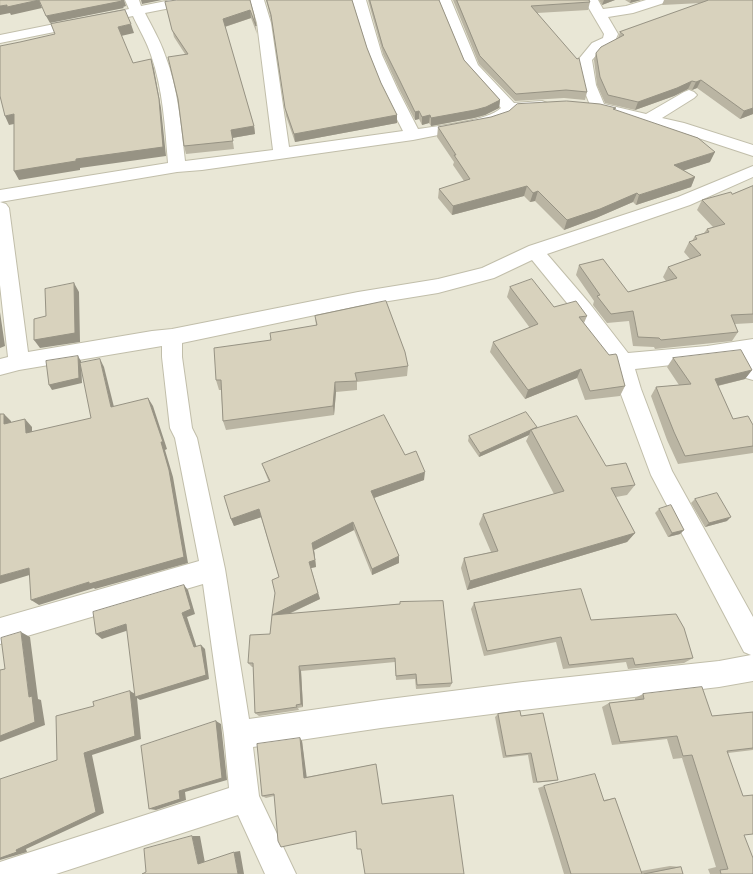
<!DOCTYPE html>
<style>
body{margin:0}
canvas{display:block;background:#f5f4e8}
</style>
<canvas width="753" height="874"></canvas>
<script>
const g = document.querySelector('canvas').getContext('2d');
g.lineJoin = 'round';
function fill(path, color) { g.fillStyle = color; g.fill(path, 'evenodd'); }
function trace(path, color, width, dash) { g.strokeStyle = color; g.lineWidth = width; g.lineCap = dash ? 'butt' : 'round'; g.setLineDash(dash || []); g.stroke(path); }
const residential = new Path2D(`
 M 0,0 L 753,0 L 753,874 L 0,874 Z`);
const minor = new Path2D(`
 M 125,0 L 139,0 L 141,6 L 171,0 L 198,0 L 196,3 L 145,13 C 152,27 160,40 165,55 C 178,88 181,126 185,161 L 273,150 L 257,23 L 250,0 L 264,0 L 271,23 L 289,147 L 403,131 L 382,90 L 368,55 L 352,0 L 366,0 L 382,55 L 398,90 L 418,129 C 438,126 488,121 501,108 L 464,67 L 437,0 L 451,0 L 478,65 L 514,103 L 542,101 L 547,103 L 550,106 L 547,109 L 514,112 L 507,119 L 489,125 L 413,140 L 202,170 L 177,172 L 0,202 L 0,190 L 168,163 C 165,127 163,89 151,55 C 147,42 139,29 133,16 L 0,43 L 0,35 L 129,9 Z
 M 584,0 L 598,0 L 603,9 L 626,6 L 646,0 L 666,0 L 664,3 L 633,13 L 608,17 L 618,34 C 614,46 609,43 601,50 C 598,53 595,57 592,60 L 596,85 L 604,104 L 646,114 L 684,92 L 689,90 L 694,92 L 697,95 L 694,98 L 662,118 L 684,123 L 753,145 L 753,156 L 674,130 L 592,110 L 582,85 L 578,60 L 592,43 L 603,38 L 604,34 Z
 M 753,166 L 753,177 L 690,205 L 547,254 L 590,304 L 628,353 L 707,346 L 753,339 L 753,380 L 746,378 L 735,358 L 635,369 L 641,389 L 672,471 L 753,617 L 753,681 L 719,687 L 523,710 L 381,728 L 253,747 L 259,796 L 296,874 L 265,874 L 238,815 L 56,874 L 0,874 L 0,862 L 9,859 L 229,788 L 224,735 L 203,584 L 0,644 L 0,618 L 199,561 L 175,438 L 170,428 L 162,357 L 162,346 L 19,370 L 0,375 L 0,359 L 8,357 L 0,285 L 0,202 L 6,204 L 9,208 L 28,352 L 152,331 L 172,329 L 358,292 L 438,279 L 482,268 L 529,246 L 678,197 ZM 532,260 L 576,314 L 613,365 L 619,389 L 651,475 L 744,652 L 751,655 L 719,661 L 523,682 L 381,700 L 249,719 L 225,569 L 197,438 L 192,428 L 182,357 L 182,343 L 358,306 L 438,293 L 494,278 Z`);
const wall = new Path2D(`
 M 250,0 L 254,15 L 257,34 L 251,18 L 225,27 L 254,126 L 255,134 L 232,138 L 234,149 L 186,154 L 184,146 L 185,54 L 174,37 L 165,2 Z
 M 266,0 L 352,0 L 367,48 L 381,83 L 397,115 L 397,123 L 295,142 L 286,116 L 272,23 Z
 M 368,0 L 439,0 L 464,60 L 500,100 L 499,108 L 485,115 L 474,118 L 431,126 L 429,123 L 422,125 L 419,119 L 415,120 L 399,89 L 383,54 Z
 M 453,0 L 589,0 L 590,2 L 588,10 L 537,13 L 587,92 L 585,100 L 564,98 L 515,101 L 479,64 Z
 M 599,0 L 615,0 L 602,5 Z
 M 625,0 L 641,0 L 630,3 Z
 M 664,0 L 753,0 L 753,114 L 740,119 L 697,88 L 692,90 L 688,89 L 674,96 L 635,110 L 605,103 L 597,85 L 594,60 L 596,53 L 618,38 L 620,32 L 701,3 L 662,5 Z
 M 616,110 L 710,162 L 683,170 L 695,177 L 691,187 L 636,205 L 633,202 L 596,218 L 564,230 L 535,201 L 530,202 L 524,196 L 452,215 L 438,198 L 439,189 L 464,181 L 453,165 L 454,162 L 437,137 L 438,127 Z
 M 753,186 L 753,323 L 735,324 L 738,332 L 732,341 L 655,349 L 654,347 L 633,346 L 629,321 L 607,323 L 593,305 L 594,301 L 576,275 L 579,265 L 628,292 L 666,281 L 663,277 L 668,267 L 690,259 L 684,252 L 689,242 L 692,241 L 695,236 L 704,233 L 707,229 L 713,227 L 697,210 L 702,200 L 732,194 Z
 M 510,287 L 554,307 L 587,316 L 584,323 L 625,386 L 620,396 L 585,400 L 577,378 L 525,399 L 490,352 L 493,342 L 530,328 L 507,297 Z
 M 315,316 L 408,366 L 407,376 L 357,382 L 357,390 L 336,392 L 334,415 L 226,430 L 223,421 L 221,390 L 219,390 L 216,380 L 271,340 L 316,325 Z
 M 673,358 L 752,370 L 745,379 L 718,386 L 733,419 L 753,425 L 753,453 L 678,464 L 667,440 L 651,396 L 656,387 L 679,385 L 667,367 Z
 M 537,428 L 606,466 L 635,485 L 627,495 L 616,497 L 635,533 L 627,542 L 467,590 L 461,568 L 464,558 L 491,552 L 479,524 L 483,514 L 554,494 L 526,441 L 529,435 L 479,457 L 468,441 L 469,436 Z
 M 405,455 L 424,480 L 374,498 L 399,556 L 399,563 L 372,575 L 354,530 L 314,550 L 316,567 L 311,568 L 320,599 L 289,614 L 400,604 L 452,683 L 450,687 L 416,689 L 415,679 L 396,680 L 395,662 L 301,671 L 303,707 L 298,708 L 299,710 L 259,716 L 255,713 L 253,667 L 252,667 L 248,663 L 270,634 L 272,615 L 279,577 L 261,517 L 234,526 L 231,519 L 269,482 L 265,472 L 262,464 Z
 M 695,499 L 727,521 L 705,527 L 691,503 Z
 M 659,509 L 684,530 L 680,534 L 668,537 L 655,513 Z
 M 474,603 L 591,620 L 693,658 L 684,663 L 628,669 L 626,662 L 563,669 L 556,642 L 484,656 L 471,609 Z
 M 643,694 L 712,716 L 753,712 L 753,750 L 728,753 L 744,835 L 753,874 L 710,874 L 708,869 L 716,867 L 682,758 L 673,759 L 667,739 L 612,745 L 602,707 L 609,703 L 635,700 L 635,698 Z
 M 498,714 L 521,716 L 558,780 L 554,781 L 533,783 L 528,755 L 503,758 L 495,717 Z
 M 302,741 L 306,777 L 376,764 L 361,849 L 356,832 L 274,796 L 266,798 L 262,796 Z
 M 544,786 L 604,800 L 615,798 L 641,871 L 670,866 L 681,867 L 683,874 L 564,874 L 538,788 Z`);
const shadedWall = new Path2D(`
 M 39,0 L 42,8 L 11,15 L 10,13 L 0,15 L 0,6 Z
 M 121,0 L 124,0 L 126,6 L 123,7 L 124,8 L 50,23 L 46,16 Z
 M 141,0 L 162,0 L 142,4 Z
 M 604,0 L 615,0 L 602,5 Z
 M 631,0 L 641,0 L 630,3 Z
 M 250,10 L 251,18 L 224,27 L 223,19 Z
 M 131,24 L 134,33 L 121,36 L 118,27 Z
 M 151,59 L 154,69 L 161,108 L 166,156 L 80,168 L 80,170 L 19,180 L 14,171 L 76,159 Z
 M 701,80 L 697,88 L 692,90 L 696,82 Z
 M 692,81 L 688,89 L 674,96 L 635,110 L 638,102 Z
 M 500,100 L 499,108 L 485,115 L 474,118 L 431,126 L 431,118 Z
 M 753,108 L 753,114 L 740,119 L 744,111 Z
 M 419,111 L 419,119 L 415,120 L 415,112 Z
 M 14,114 L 19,123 L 9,125 L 5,116 Z
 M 397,115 L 397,123 L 295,142 L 294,134 Z
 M 430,115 L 429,123 L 422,125 L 422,117 Z
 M 254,126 L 255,134 L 232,138 L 234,149 L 231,130 Z
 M 715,152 L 710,162 L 670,175 L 674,165 Z
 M 695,177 L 691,187 L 636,205 L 639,195 Z
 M 527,186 L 524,196 L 452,215 L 453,206 Z
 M 538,191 L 535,201 L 530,202 L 533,193 Z
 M 637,193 L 633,202 L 596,218 L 564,230 L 567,220 Z
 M 74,283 L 79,292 L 80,342 L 40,348 L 34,340 Z
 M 0,312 L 5,346 L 0,348 Z
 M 78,356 L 81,361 L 82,383 L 52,390 L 49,385 Z
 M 100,359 L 104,367 L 116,415 L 111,407 Z
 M 581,369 L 577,378 L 525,399 L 528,390 Z
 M 752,370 L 745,379 L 708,388 L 715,379 Z
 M 335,382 L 336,392 L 334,415 L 333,406 Z
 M 148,398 L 153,406 L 167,449 L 165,450 L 173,477 L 188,563 L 95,589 L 94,588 L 39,605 L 31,600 L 89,582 L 161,442 Z
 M 4,414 L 11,421 L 11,432 L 4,424 Z
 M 25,419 L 32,427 L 32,440 L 26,433 Z
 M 531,430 L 529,435 L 479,457 L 480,453 Z
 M 425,472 L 424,480 L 371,499 L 371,491 Z
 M 259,509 L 262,517 L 234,526 L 231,519 Z
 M 731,517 L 727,521 L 705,527 L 709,523 Z
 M 353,522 L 354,530 L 314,550 L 316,567 L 311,568 L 309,562 L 312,543 Z
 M 684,530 L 680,534 L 668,537 L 672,533 Z
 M 635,533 L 627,542 L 467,590 L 470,581 Z
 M 399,556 L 399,563 L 372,575 L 372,569 Z
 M 29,568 L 36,573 L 0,584 L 0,576 Z
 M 184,585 L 188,590 L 195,614 L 187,617 L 198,651 L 194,647 L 182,613 Z
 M 318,593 L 320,599 L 275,620 L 272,615 Z
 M 126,624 L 132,629 L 102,639 L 96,634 Z
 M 21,632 L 30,637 L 38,699 L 41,700 L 45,725 L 0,742 L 0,736 L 29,697 Z
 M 201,645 L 205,649 L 209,679 L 140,700 L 137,698 L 141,739 L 92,755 L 104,813 L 26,849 L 27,852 L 0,860 L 0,858 L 16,850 L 84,753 L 130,691 L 137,695 Z
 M 299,666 L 301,671 L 303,707 L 301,704 Z
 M 216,721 L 221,724 L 227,780 L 185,792 L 186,800 L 156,810 L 149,809 L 179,791 Z
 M 300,738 L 302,741 L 307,779 L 304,778 Z
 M 192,836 L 200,836 L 205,863 L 198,864 Z
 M 240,851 L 244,874 L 238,874 L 234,852 Z`);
const building = new Path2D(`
 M 0,0 L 121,0 L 122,1 L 46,16 L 39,0 L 7,7 L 7,5 L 0,6 Z
 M 177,0 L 250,0 L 254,15 L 256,26 L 250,10 L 223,19 L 254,126 L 231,130 L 233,141 L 184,146 L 178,99 L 168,57 L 188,54 L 172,30 L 165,2 Z
 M 267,0 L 352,0 L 367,48 L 381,83 L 397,115 L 294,134 L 285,108 L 271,15 Z
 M 370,0 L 439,0 L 464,60 L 500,100 L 486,107 L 475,110 L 431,118 L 430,115 L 422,117 L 419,111 L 415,112 L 400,81 L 383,47 Z
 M 457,0 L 589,0 L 590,2 L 531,6 L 577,59 L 579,58 L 587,92 L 566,90 L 516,94 L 480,56 Z
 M 709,0 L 753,0 L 753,108 L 744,111 L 701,80 L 696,82 L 692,81 L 677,88 L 638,102 L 608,95 L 600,77 L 596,53 L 601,47 L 624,35 L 620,32 Z
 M 125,10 L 131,24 L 118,27 L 133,63 L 151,59 L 159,99 L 163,147 L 76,159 L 76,161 L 14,171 L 14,114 L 5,116 L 0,96 L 0,46 L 20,42 L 55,34 L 51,24 Z
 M 567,101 L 600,104 L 616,108 L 613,109 L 698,138 L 715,152 L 674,165 L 695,177 L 639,195 L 637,193 L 600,209 L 567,220 L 538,191 L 533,193 L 527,186 L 453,206 L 439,189 L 470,179 L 454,155 L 456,155 L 438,127 L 491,117 L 509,111 L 517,104 Z
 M 753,186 L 753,314 L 731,315 L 738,332 L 661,340 L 659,338 L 638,337 L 633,311 L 611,314 L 597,296 L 600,295 L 579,265 L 603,259 L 628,292 L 677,278 L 668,267 L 701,255 L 689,242 L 697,239 L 695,236 L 709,232 L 707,229 L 725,224 L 702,200 L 731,192 L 732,194 Z
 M 532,279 L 554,307 L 576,301 L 587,316 L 579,317 L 609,355 L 616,354 L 617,356 L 625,386 L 590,391 L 581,369 L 528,390 L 493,342 L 538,324 L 510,287 Z
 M 74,283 L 75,333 L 34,340 L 34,319 L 46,316 L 45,289 Z
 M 386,301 L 405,352 L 408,366 L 355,373 L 357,381 L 335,382 L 333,406 L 223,421 L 221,380 L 216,380 L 214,348 L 271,340 L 270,333 L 317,325 L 315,316 Z
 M 741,350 L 752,370 L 715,379 L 733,419 L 748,416 L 753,425 L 753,446 L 685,456 L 674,432 L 656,387 L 691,384 L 673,358 Z
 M 78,356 L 79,378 L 49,385 L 46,361 Z
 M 100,359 L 111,407 L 148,398 L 163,442 L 161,442 L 169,470 L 184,557 L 89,584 L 89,582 L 31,600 L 29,568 L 0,576 L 0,414 L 4,414 L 4,424 L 25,419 L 26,433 L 91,418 L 80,363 Z
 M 526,412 L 537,427 L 480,453 L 469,436 Z
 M 384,415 L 405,455 L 416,451 L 425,472 L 371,491 L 399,556 L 372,569 L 353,522 L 312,543 L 315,560 L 309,562 L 318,593 L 272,615 L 275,593 L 272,580 L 279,577 L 259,509 L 231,519 L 224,496 L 270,481 L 262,464 Z
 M 577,416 L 606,466 L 626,463 L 635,485 L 611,488 L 635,533 L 470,581 L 464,558 L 498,551 L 483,514 L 564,491 L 531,430 Z
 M 717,493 L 731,517 L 709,523 L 695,499 Z
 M 671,505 L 684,530 L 672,533 L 659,509 Z
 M 184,585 L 191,609 L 182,613 L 194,647 L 201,645 L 206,675 L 135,697 L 126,624 L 96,634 L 93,612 Z
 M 581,589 L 591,620 L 676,614 L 684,628 L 693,658 L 635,665 L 633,658 L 569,665 L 561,637 L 487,651 L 474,603 Z
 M 443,601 L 452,683 L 417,685 L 416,674 L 396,676 L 395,658 L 299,666 L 301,704 L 296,705 L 297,707 L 255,713 L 253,663 L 248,663 L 250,635 L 270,634 L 272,615 L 400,604 L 400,602 Z
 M 21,632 L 29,697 L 32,696 L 35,722 L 0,736 L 0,670 L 5,669 L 1,638 Z
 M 702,687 L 712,716 L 753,712 L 753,748 L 727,751 L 743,796 L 753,795 L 753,834 L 744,835 L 753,858 L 753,874 L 721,874 L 720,870 L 728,869 L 692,755 L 683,756 L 677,736 L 620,742 L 609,703 L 644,699 L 643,694 Z
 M 130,691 L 135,736 L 84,753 L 96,812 L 16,850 L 17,852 L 0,858 L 0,779 L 57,760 L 56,716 L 94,706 L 93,702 Z
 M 520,711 L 521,716 L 543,713 L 558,780 L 537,782 L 531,753 L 506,756 L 498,714 Z
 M 216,721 L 222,778 L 179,791 L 180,799 L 149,809 L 141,746 Z
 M 300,738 L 304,778 L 376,764 L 382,804 L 453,795 L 464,874 L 365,874 L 361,849 L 357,849 L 356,831 L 281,847 L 278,841 L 274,794 L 262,796 L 257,744 Z
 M 595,774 L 604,801 L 615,798 L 642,874 L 571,874 L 544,786 Z
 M 192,836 L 198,864 L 234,852 L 238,874 L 142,874 L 146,872 L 144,849 Z
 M 681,867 L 683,874 L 644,874 Z`);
fill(residential, '#e9e7d6');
trace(minor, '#c1beaa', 2);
fill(minor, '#fff');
fill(wall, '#bab5a3');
fill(shadedWall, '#979384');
fill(building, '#d8d2bd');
trace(building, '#979384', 1);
</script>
